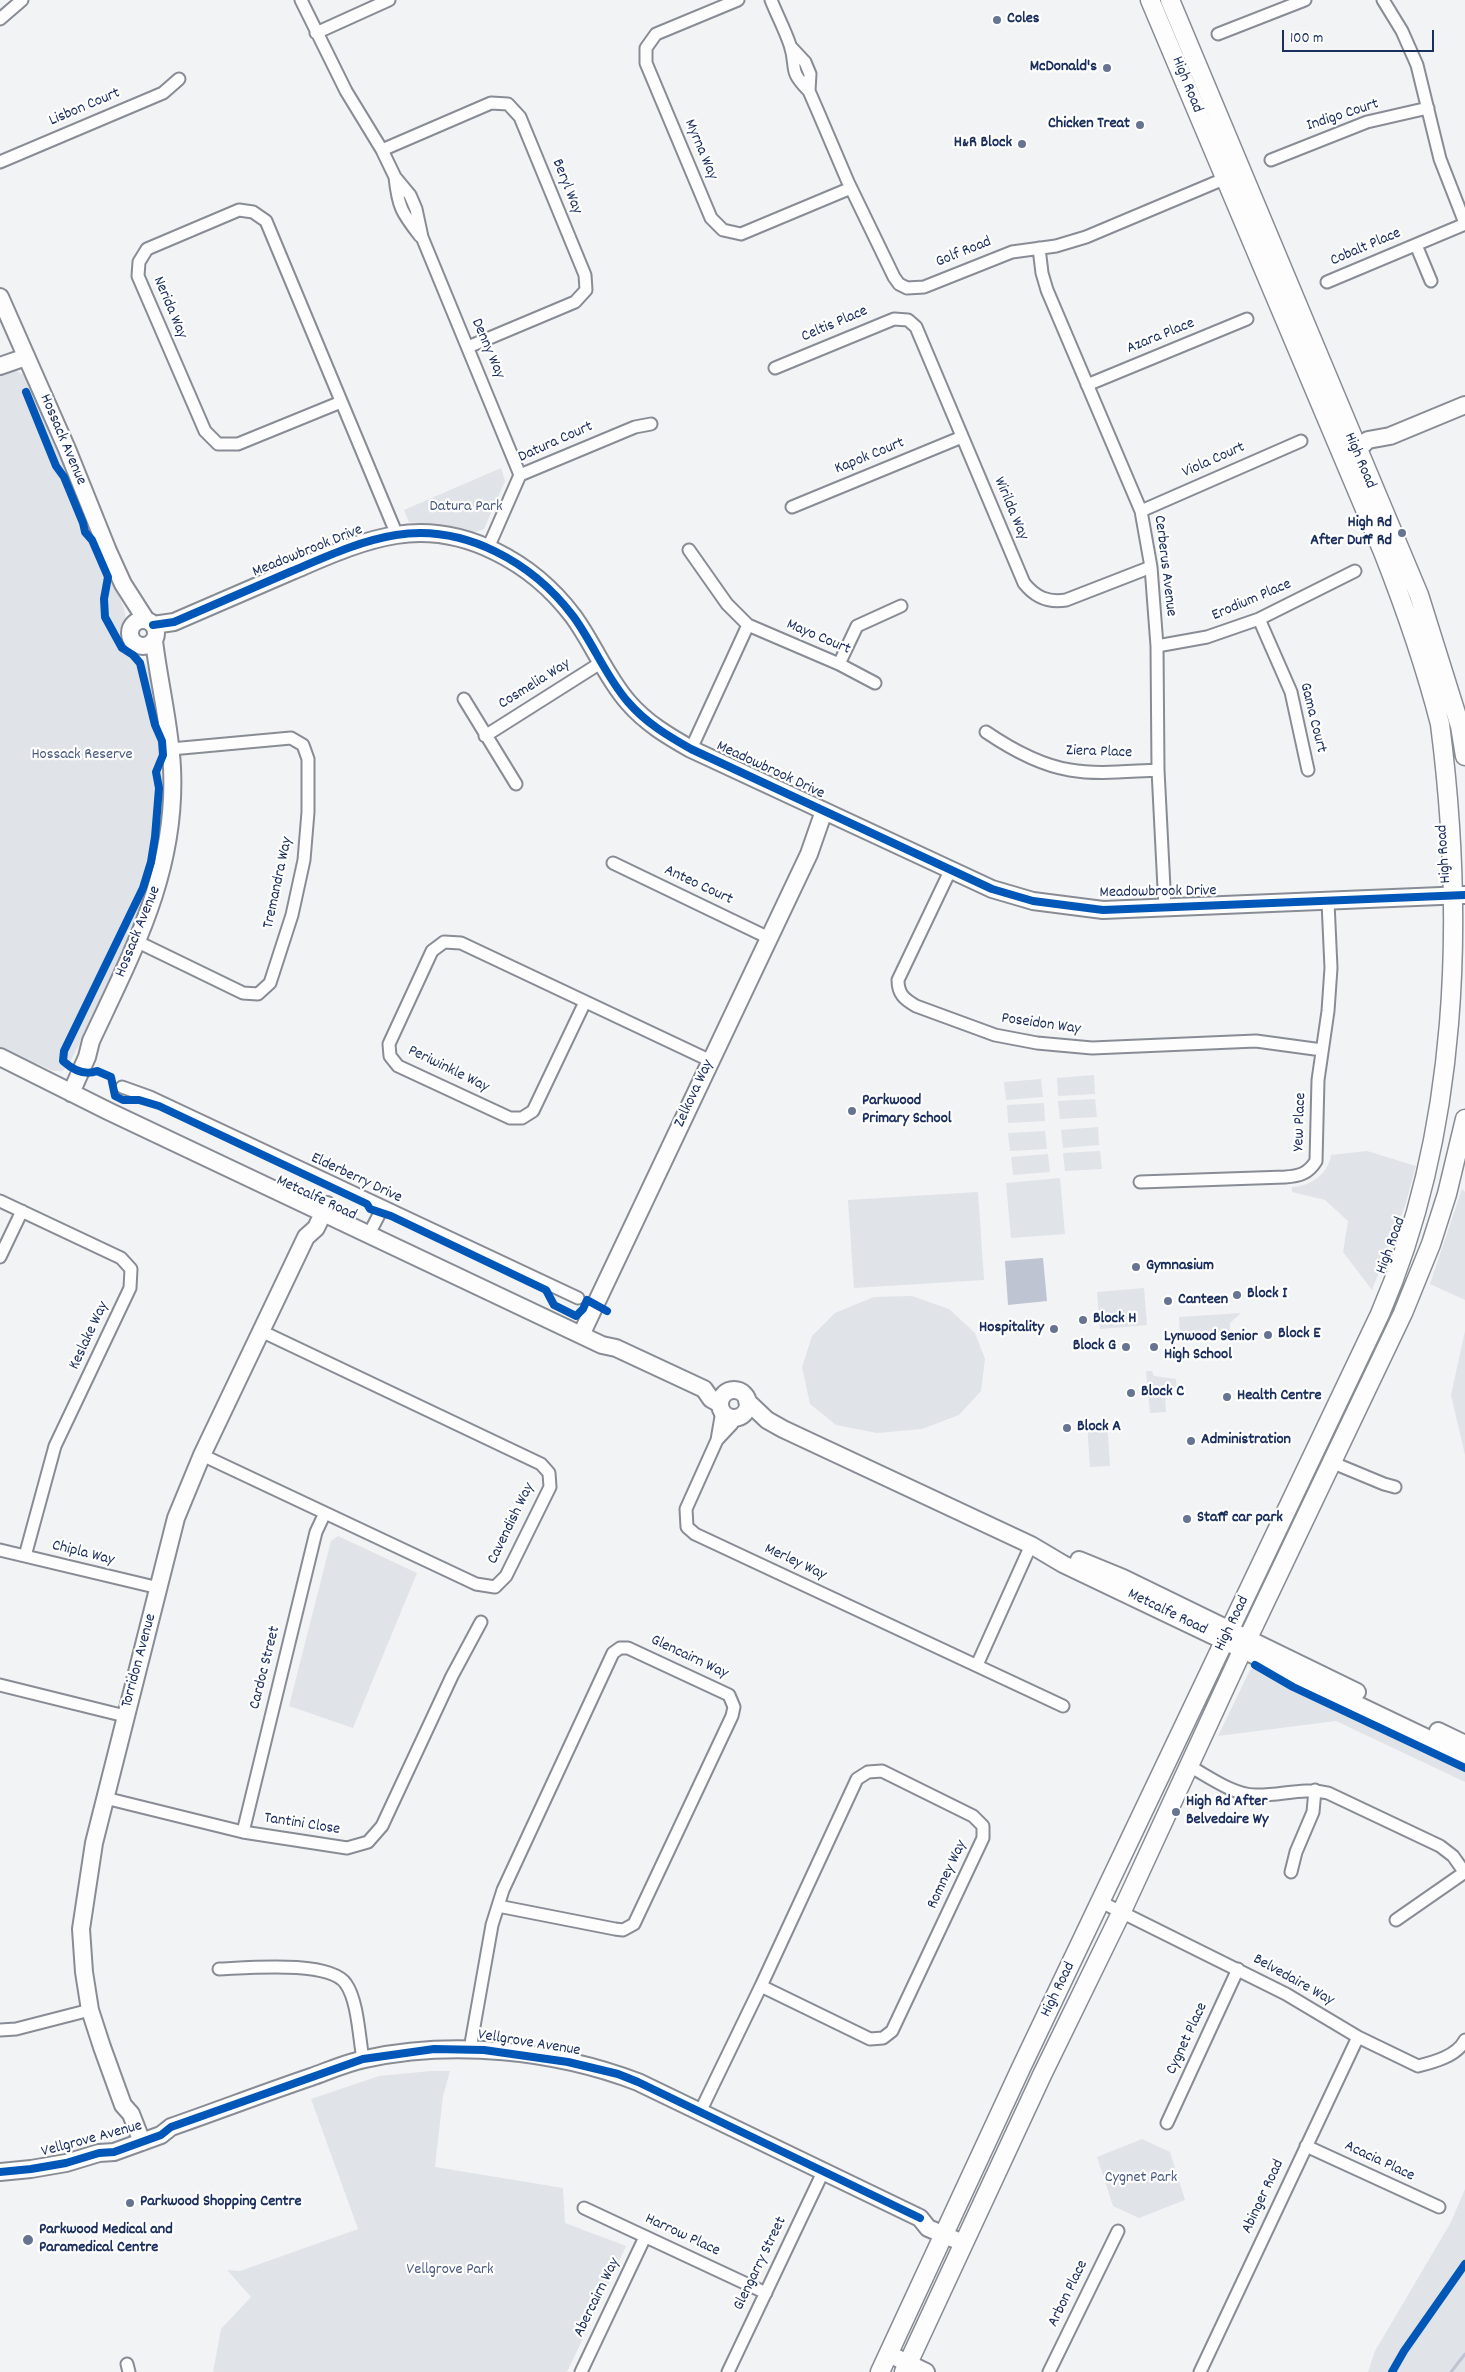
<!DOCTYPE html>
<style>
body{margin:0}
#map{position:relative;width:1465px;height:2372px;overflow:hidden;background:#f2f3f4;font-family:Dekko,sans-serif}
canvas{display:block}
.scale{position:absolute;left:1282px;top:30px;width:152px;height:22px;box-sizing:border-box;border:2px solid #1b2f5e;border-top:0;padding-left:6px;font-size:15px;line-height:18px;white-space:nowrap;color:#1b2f5e;-webkit-text-stroke:4px #fff;paint-order:stroke}
</style>
<div id="map">
<canvas width="1465" height="2372"></canvas>
<div class="scale">100 m</div>
</div>
<script>
const g = document.querySelector('canvas').getContext('2d');
g.lineJoin = 'round';
function fill(path, color) { g.fillStyle = color; g.fill(path, 'evenodd'); }
function trace(path, color, width, dash) { g.strokeStyle = color; g.lineWidth = width; g.lineCap = dash ? 'butt' : 'round'; g.setLineDash(dash || []); g.stroke(path); }
function drawText(font, color, halo, rows, align = 'center') {
  g.font = font + ' Dekko,sans-serif'; g.lineWidth = 4.5; g.setLineDash([]); g.textBaseline = 'middle'; g.strokeStyle = halo; g.fillStyle = color; for (const [text, x, y, turn = 0] of rows) {
    g.save(); g.translate(x, y); g.rotate((+turn || 0) * Math.PI / 180); g.textAlign = isNaN(turn) ? turn : align; if (halo) g.strokeText(text, 0, 0); g.fillText(text, 0, 0); g.restore();
  }
}
const green = new Path2D(`
 M 17,371 L 27,377 L 92,523 L 124,609 L 127,624 L 120,635 L 126,648 C 150,658 155,684 159,708 C 182,841 128,951 68,1066 L 62,1071 L 53,1071 L 35,1063 L 11,1061 L 0,1055 L 0,372 Z
 M 501,468 L 505,481 L 484,529 L 473,533 L 444,526 L 409,522 L 404,510 Z
 M 1094,1075 L 1095,1094 L 1058,1096 L 1057,1078 Z
 M 1041,1079 L 1043,1097 L 1006,1100 L 1004,1082 Z
 M 1095,1099 L 1097,1117 L 1060,1119 L 1058,1101 Z
 M 1044,1103 L 1045,1121 L 1008,1123 L 1007,1105 Z
 M 1098,1127 L 1099,1145 L 1063,1148 L 1061,1130 Z
 M 1045,1131 L 1047,1149 L 1010,1151 L 1008,1133 Z
 M 1100,1151 L 1102,1169 L 1065,1171 L 1063,1153 Z
 M 1367,1151 L 1416,1166 L 1405,1206 L 1372,1290 L 1343,1252 L 1348,1221 L 1325,1200 L 1292,1192 L 1292,1187 C 1310,1186 1328,1175 1331,1155 Z
 M 1048,1154 L 1050,1172 L 1013,1175 L 1011,1157 Z
 M 1060,1178 L 1065,1234 L 1011,1238 L 1006,1183 Z
 M 1462,1189 L 1465,1192 L 1465,1300 L 1430,1284 Z
 M 978,1192 L 984,1280 L 854,1288 L 848,1200 Z
 M 1144,1288 L 1147,1325 L 1100,1329 L 1097,1292 Z
 M 912,1296 L 949,1309 L 975,1333 L 985,1359 L 981,1391 L 959,1415 L 922,1429 L 877,1433 L 836,1425 L 810,1404 L 802,1367 L 812,1336 L 835,1313 L 874,1297 Z
 M 1241,1313 L 1230,1323 L 1229,1337 L 1180,1340 L 1179,1317 Z
 M 1465,1331 L 1465,1455 L 1451,1395 Z
 M 1146,1371 L 1152,1371 L 1154,1376 L 1176,1379 L 1177,1395 L 1165,1396 L 1166,1412 L 1150,1413 Z
 M 1107,1420 L 1110,1466 L 1090,1467 L 1087,1422 Z
 M 338,1536 L 417,1573 L 353,1728 L 289,1706 L 331,1541 Z
 M 1256,1668 L 1292,1688 L 1465,1770 L 1465,1782 L 1336,1721 L 1218,1736 L 1250,1670 Z
 M 431,2071 L 450,2071 L 443,2096 L 435,2167 L 563,2188 L 565,2223 L 626,2246 L 567,2372 L 213,2372 L 221,2329 L 251,2297 L 227,2270 L 240,2271 L 358,2229 L 311,2099 L 379,2076 Z
 M 1142,2139 L 1170,2152 L 1185,2200 L 1139,2218 L 1113,2206 L 1097,2157 Z
 M 1465,2189 L 1465,2372 L 1368,2372 L 1375,2351 L 1451,2222 Z`);
const water = new Path2D(`
 M 1043,1258 L 1047,1301 L 1008,1305 L 1005,1261 Z`);
const stream = new Path2D(`
 M 1451,2372 L 1465,2354`);
const street = new Path2D(`
 M 301,0 L 346,91 L 382,150 L 395,177 L 410,195 L 416,209 L 422,237 L 520,475
 M 738,0 L 656,34 L 646,48 L 646,63 L 711,218 L 723,230 L 741,234 L 851,188
 M 771,0 C 777,15 785,30 790,45 C 798,69 787,69 809,91
 M 1383,0 L 1402,31 L 1417,65 L 1440,159 L 1465,223
 M 0,19 L 22,0
 M 316,33 L 389,0
 M 1218,34 L 1305,0
 M 791,47 L 805,62 L 810,74 L 809,91 L 819,114 L 848,182 L 894,277 L 899,284 L 907,288 L 924,287 L 1012,252 L 1056,246 L 1086,237 L 1231,176
 M 382,150 L 491,103 L 508,104 L 520,117 L 585,275 L 586,290 L 575,302 L 468,347
 M 1271,160 L 1367,122 L 1428,108
 M 0,162 L 163,93 L 179,79
 M 395,177 C 398,207 402,213 420,236
 M 1416,245 L 1431,281
 M 1039,248 L 1042,273 L 1047,290 L 1141,511 L 1151,567 L 1157,646 L 1158,770 L 1165,908
 M 1327,282 L 1465,224
 M 775,368 L 894,319 L 908,320 L 916,327 L 1024,583 C 1035,597 1048,603 1066,600 L 1151,567
 M 1087,385 L 1247,319
 M 341,402 L 238,444 L 218,444 L 205,431 L 138,276 L 139,262 L 147,249 L 239,210 L 253,212 L 266,221 L 397,535
 M 792,507 L 962,437
 M 1141,511 L 1301,441
 M 488,548 L 520,475 L 635,427 L 651,424
 M 689,550 L 727,604 L 748,625 L 839,664 L 875,683
 M 1259,619 L 1291,692 L 1308,770
 M 1157,646 L 1207,637 L 1259,619 L 1355,571
 M 839,664 L 857,626 L 901,606
 M 464,699 L 516,784
 M 986,732 C 1011,749 1039,765 1070,770 C 1098,775 1130,771 1158,770
 M 485,736 L 602,662
 M 691,749 L 748,625
 M 613,863 L 769,938
 M 950,871 L 898,980 C 898,994 904,999 916,1006 L 995,1035 L 1037,1043 L 1092,1048 L 1256,1041 L 1322,1050
 M 138,942 L 243,993 L 258,994 L 270,983 L 292,915 L 304,860 L 308,812 L 308,759 L 303,745 L 291,738 L 171,749
 M 585,1002 L 533,1111 L 522,1118 L 510,1118 L 398,1066 L 390,1056 L 389,1044 L 432,951 L 444,942 L 461,943 L 711,1061
 M 122,1087 L 150,1097 L 578,1298
 M 1140,1182 L 1285,1177 C 1299,1176 1308,1174 1316,1161 L 1318,1080 L 1328,1011 L 1331,968 L 1328,902
 M 0,1201 L 121,1258 L 131,1269 L 130,1288 L 55,1446 L 25,1556
 M 369,1234 L 383,1207
 M 0,1257 L 22,1211
 M 722,1411 L 717,1440 L 686,1509 L 687,1527 L 695,1534 L 1063,1706
 M 717,1440 L 732,1424 L 734,1418
 M 202,1455 L 476,1584 L 495,1587 L 506,1576 L 550,1487 L 549,1473 L 541,1464 L 261,1331
 M 1331,1462 L 1384,1484 L 1395,1487
 M 0,1550 L 159,1588
 M 977,1665 L 1031,1545
 M 0,1685 L 125,1716
 M 1189,1766 C 1208,1776 1233,1795 1255,1795 C 1280,1796 1303,1787 1328,1793 L 1440,1846 L 1453,1856 L 1465,1873
 M 105,1798 L 243,1832 L 347,1848 L 368,1842 L 382,1826 L 452,1676 L 481,1622
 M 243,1832 L 316,1532 L 325,1513
 M 1291,1872 L 1296,1852 L 1313,1812 L 1315,1790
 M 1101,1902 L 1286,1994 L 1358,2037 L 1418,2066 C 1434,2062 1457,2056 1465,2040
 M 1396,1920 L 1465,1872
 M 219,1969 C 247,1968 330,1960 346,1984 C 358,2001 359,2038 363,2059
 M 0,2030 L 16,2029 L 90,2010
 M 470,2049 L 492,1925 L 503,1890 L 613,1653 L 620,1648 L 628,1648 L 729,1695 L 734,1707 L 732,1716 L 634,1924 L 623,1930 L 615,1929 L 498,1906
 M 700,2112 L 761,1986 L 870,2039 L 883,2038 L 892,2031 L 983,1838 L 983,1826 L 973,1816 L 882,1771 L 868,1772 L 857,1779 L 761,1986
 M 1167,2123 L 1238,1969
 M 1306,2146 L 1439,2207
 M 584,2208 L 766,2293
 M 127,2364 L 129,2372
 M 581,2372 L 645,2237
 M 728,2372 L 824,2170
 M 1049,2372 L 1118,2231
 M 1200,2372 L 1358,2037`);
const secondary = new Path2D(`
 M 0,297 L 67,449 L 108,551 L 123,584 L 146,620
 M 0,366 L 26,357
 M 1354,462 L 1358,449 L 1368,440 L 1390,436 L 1465,405
 M130 633a13 13 0 1 1 26 0a13 13 0 1 1-26 0Z
 M 153,625 L 174,622 C 213,605 253,588 292,571 C 325,557 359,541 396,535 C 465,524 533,563 573,616 C 593,643 606,677 628,702 C 646,723 668,736 691,749 L 992,889 L 1033,901 L 1103,910 L 1465,895
 M 0,1057 L 108,1111 L 602,1345 L 616,1348 L 704,1389 L 711,1399 L 720,1404
 M 71,1093 L 87,1057 L 91,1041 C 133,951 177,871 172,768 C 170,725 159,683 154,641
 M 581,1335 L 809,854 L 824,811
 M720 1404a14 14 0 1 1 28 0a14 14 0 1 1-28 0Z
 M 747,1401 L 767,1420 L 783,1429 L 1031,1545 L 1063,1564 L 1465,1756
 M 1079,1560 L 1123,1578 L 1357,1692
 M 1438,1731 L 1465,1744
 M 142,2142 L 131,2114 L 123,2105 L 102,2047 L 90,2010 L 84,1972 L 81,1929 L 94,1843 L 176,1518 L 202,1455 L 306,1237 L 316,1228 L 327,1205
 M 0,2172 L 31,2169 L 66,2163 L 99,2153 L 114,2152 L 161,2135 L 171,2127 C 217,2111 264,2093 311,2077 C 328,2071 346,2063 365,2059 C 453,2040 554,2050 638,2082 L 920,2218 L 928,2228 L 963,2243
 M 889,2354 L 926,2372`);
const primary = new Path2D(`
 M 1170,0 L 1419,595 L 1460,726 L 1465,756
 M 880,2372 L 1021,2068 L 1380,1314 C 1459,1131 1465,919 1440,724 C 1425,665 1405,608 1383,552 L 1150,0
 M 904,2372 L 1042,2075 L 1122,1911 L 1248,1638 L 1403,1313 L 1431,1244 L 1447,1194 L 1465,1119`);
const cycleway = new Path2D(`
 M 26,392 L 56,466 L 64,477 L 83,523 L 85,532 L 92,540 L 108,577 L 104,599 L 105,617 L 122,648 L 133,655 L 140,663 L 155,725 L 162,741 L 163,755 L 156,772 L 159,788 L 155,837 L 151,862 L 143,888 L 64,1051 L 63,1061 C 73,1070 84,1076 97,1071 L 111,1077 L 115,1096 L 123,1100 L 139,1100 L 159,1106 L 367,1204 L 370,1209 L 391,1216 L 546,1290 L 554,1305 L 576,1316 L 583,1309 L 587,1300 L 607,1311
 M 153,625 L 174,622 C 213,605 253,588 292,571 C 325,557 359,541 396,535 C 465,524 533,563 573,616 C 593,643 606,677 628,702 C 646,723 668,736 691,749 L 992,889 L 1033,901 L 1103,910 L 1465,895
 M 1255,1665 L 1293,1687 L 1465,1768
 M 0,2172 L 31,2169 L 66,2163 L 99,2153 L 114,2152 L 161,2135 L 171,2127 L 363,2059 L 434,2049 L 484,2050 L 568,2062 L 618,2074 L 638,2082 L 920,2218
 M 1392,2372 L 1404,2351 L 1465,2264`);
const markers = [
 [997,20,5,"#667492"],
 [1107,68,5,"#667492"],
 [1140,125,5,"#667492"],
 [1022,144,5,"#667492"],
 [1402,533,5,"#667492"],
 [852,1111,5,"#667492"],
 [1136,1267,5,"#667492"],
 [1237,1295,5,"#667492"],
 [1168,1301,5,"#667492"],
 [1083,1320,5,"#667492"],
 [1054,1329,5,"#667492"],
 [1268,1335,5,"#667492"],
 [1126,1347,5,"#667492"],
 [1154,1347,5,"#667492"],
 [1131,1393,5,"#667492"],
 [1227,1397,5,"#667492"],
 [1067,1428,5,"#667492"],
 [1191,1441,5,"#667492"],
 [1187,1519,5,"#667492"],
 [1176,1812,5,"#667492"],
 [130,2203,5,"#667492"],
 [28,2240,6,"#667492"]
];
const poiNames = [
 ["Coles",1007,20],
 ["McDonald's",1097,68,"right"],
 ["Chicken Treat",1130,125,"right"],
 ["H&R Block",1012,144,"right"],
 ["High Rd",1392,524,"right"],
 ["After Duff Rd",1392,542,"right"],
 ["Parkwood",862,1102],
 ["Primary School",862,1120],
 ["Gymnasium",1146,1267],
 ["Block I",1247,1295],
 ["Canteen",1178,1301],
 ["Block H",1093,1320],
 ["Hospitality",1044,1329,"right"],
 ["Block E",1278,1335],
 ["Lynwood Senior",1164,1338],
 ["High School",1164,1356],
 ["Block G",1116,1347,"right"],
 ["Block C",1141,1393],
 ["Health Centre",1237,1397],
 ["Block A",1077,1428],
 ["Administration",1201,1441],
 ["Staff car park",1197,1519],
 ["High Rd After",1186,1803],
 ["Belvedaire Wy",1186,1821],
 ["Parkwood Shopping Centre",140,2203],
 ["Parkwood Medical and",39,2231],
 ["Paramedical Centre",39,2249]
];
const streetNames = [
 ["High Road",1186,85,68],
 ["Lisbon Court",85,108,-23],
 ["Indigo Court",1343,116,-18],
 ["Myrna Way",700,150,67],
 ["Beryl Way",566,187,68],
 ["Cobalt Place",1366,248,-23],
 ["Golf Road",964,253,-22],
 ["Nerida Way",169,308,67],
 ["Celtis Place",835,325,-23],
 ["Azara Place",1161,337,-22],
 ["Denny Way",487,349,67],
 ["Hossack Avenue",62,440,67],
 ["Datura Court",556,443,-24],
 ["Kapok Court",870,457,-22],
 ["Viola Court",1214,461,-24],
 ["High Road",1359,461,67],
 ["Wirilda Way",1010,509,67],
 ["Meadowbrook Drive",308,552,-22],
 ["Cerberus Avenue",1164,566,83],
 ["Erodium Place",1252,601,-23],
 ["Mayo Court",818,638,23],
 ["Cosmelia Way",535,685,-32],
 ["Gama Court",1312,718,76],
 ["Ziera Place",1099,753,2],
 ["Meadowbrook Drive",770,771,25],
 ["High Road",1445,854,-94],
 ["Tremandra Way",279,883,-78],
 ["Anteo Court",698,886,25],
 ["Meadowbrook Drive",1158,893,-1],
 ["Hossack Avenue",139,932,-68],
 ["Poseidon Way",1041,1025,8],
 ["Periwinkle Way",448,1070,26],
 ["Zelkova Way",695,1094,-65],
 ["Yew Place",1301,1122,-88],
 ["Elderberry Drive",356,1179,25],
 ["Metcalfe Road",316,1199,25],
 ["High Road",1392,1246,-70],
 ["Keslake Way",90,1336,-65],
 ["Cavendish Way",512,1524,-64],
 ["Chipla Way",83,1554,14],
 ["Merley Way",795,1563,25],
 ["Metcalfe Road",1167,1613,26],
 ["High Road",1233,1624,-64],
 ["Glencairn Way",689,1658,25],
 ["Torridon Avenue",140,1661,-75],
 ["Cardoc Street",266,1668,-76],
 ["Tantini Close",302,1825,9],
 ["Romney Way",948,1875,-65],
 ["Belvedaire Way",1293,1981,29],
 ["High Road",1059,1990,-64],
 ["Cygnet Place",1188,2039,-65],
 ["Vellgrove Avenue",529,2044,9],
 ["Vellgrove Avenue",92,2140,-15],
 ["Acacia Place",1379,2162,25],
 ["Abinger Road",1264,2197,-65],
 ["Harrow Place",682,2236,25],
 ["Glengarry Street",761,2264,-64],
 ["Arbon Place",1069,2294,-64],
 ["Abercairn Way",598,2298,-64]
];
const parkNames = [
 ["Datura Park",466,508],
 ["Hossack Reserve",82,756],
 ["Cygnet Park",1141,2179],
 ["Vellgrove Park",450,2271]
];
fill(green, '#e0e3e8');
fill(water, '#bec4d1');
trace(stream, '#bec4d1', 3);
trace(street, '#888c95', 15);
trace(secondary, '#888c95', 20);
trace(primary, '#888c95', 21);
trace(street, '#fdfdfd', 11);
trace(secondary, '#fdfdfd', 16);
trace(primary, '#fdfdfd', 18);
trace(cycleway, '#0057b8', 8);
for (const [x, y, r, color] of markers) { const dot = new Path2D(); dot.arc(x, y, r, 0, 2 * Math.PI); g.fillStyle = color; g.fill(dot); trace(dot, '#fff', 2); }
drawText('bold 16px', '#1b2f5e', '#fff', poiNames, 'left');
drawText('16px', '#1b2f5e', '#fff', streetNames);
drawText('16px', '#49597e', '#fff', parkNames);
</script>
